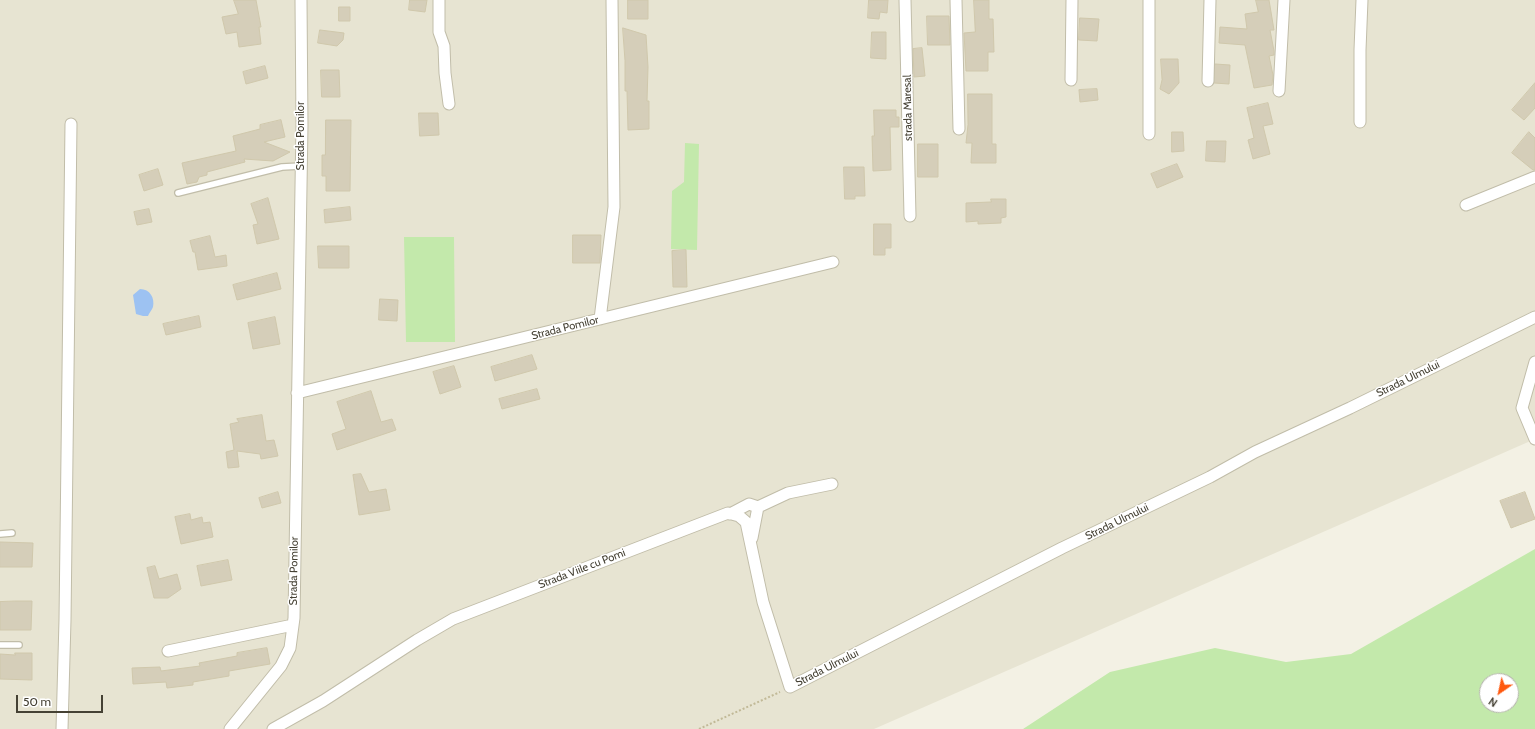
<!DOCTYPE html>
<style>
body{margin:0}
#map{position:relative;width:1535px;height:729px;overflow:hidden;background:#f3f1e4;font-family:Cabin,sans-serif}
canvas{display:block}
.north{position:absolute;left:1479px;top:673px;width:40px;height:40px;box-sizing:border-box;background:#fff;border:1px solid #b5b3ae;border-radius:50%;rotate:214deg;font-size:11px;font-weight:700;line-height:16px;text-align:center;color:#454134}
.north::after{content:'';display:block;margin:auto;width:14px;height:18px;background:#ff590f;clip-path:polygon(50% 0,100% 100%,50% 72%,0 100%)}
.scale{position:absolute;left:16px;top:695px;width:87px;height:18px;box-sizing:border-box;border:2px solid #454134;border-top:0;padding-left:5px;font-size:12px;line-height:14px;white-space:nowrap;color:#454134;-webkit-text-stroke:3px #fff;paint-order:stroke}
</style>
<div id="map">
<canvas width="1535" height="729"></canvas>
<div class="north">N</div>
<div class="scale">50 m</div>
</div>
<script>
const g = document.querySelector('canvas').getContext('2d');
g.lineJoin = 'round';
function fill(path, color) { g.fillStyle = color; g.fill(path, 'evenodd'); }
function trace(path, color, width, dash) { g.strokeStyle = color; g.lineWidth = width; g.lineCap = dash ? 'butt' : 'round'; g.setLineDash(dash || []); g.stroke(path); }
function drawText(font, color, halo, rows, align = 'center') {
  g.font = font + ' Cabin,sans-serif'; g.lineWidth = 3; g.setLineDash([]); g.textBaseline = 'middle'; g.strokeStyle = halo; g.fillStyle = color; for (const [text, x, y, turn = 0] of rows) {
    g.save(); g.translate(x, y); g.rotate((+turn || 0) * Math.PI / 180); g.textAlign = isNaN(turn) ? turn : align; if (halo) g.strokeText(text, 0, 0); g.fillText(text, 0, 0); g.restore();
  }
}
const residential = new Path2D(`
 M 0,0 L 1535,0 L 1535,439 L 874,729 L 0,729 Z`);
const green = new Path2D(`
 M 685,143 L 699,144 L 697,250 L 671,249 L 672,191 L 684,182 Z
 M 404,237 L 454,237 L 455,342 L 406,342 Z
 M 1535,549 L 1535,729 L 1023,729 L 1110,672 L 1215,648 L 1286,662 L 1351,654 ZM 1487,681 L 1511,681 L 1511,705 L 1487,705 Z`);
const water = new Path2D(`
 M 140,289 C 150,289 155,298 153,307 C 152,310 149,313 148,316 L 143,316 L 136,314 L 133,295 Z`);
const building = new Path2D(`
 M 234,0 L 256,0 L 261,27 L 259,27 L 261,44 L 239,47 L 237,32 L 226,34 L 222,17 L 238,14 Z
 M 410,0 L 427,0 L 425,12 L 409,10 Z
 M 628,0 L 648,0 L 648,19 L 628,19 Z
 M 869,0 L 888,0 L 887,13 L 880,12 L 879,19 L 868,18 Z
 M 974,0 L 989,0 L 989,19 L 993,19 L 994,52 L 988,52 L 988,71 L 966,71 L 964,33 L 975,32 Z
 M 1256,0 L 1269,0 L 1274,30 L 1270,30 L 1274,51 L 1274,55 L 1269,56 L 1273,75 L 1272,85 L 1254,88 L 1245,45 L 1219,43 L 1220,27 L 1247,29 L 1245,14 L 1258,12 Z
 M 339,7 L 350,7 L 350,21 L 339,21 Z
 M 927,16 L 949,16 L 950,45 L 928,45 Z
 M 1080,18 L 1099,19 L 1097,41 L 1079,40 Z
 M 623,28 L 646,35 L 648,67 L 647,101 L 649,101 L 649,129 L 628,130 L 627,91 L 625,91 L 625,61 Z
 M 320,30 L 344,33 L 343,40 L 337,46 L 318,43 Z
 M 872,32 L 886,32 L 886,59 L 871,58 Z
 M 922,48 L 925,76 L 914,77 L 913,49 Z
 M 1161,59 L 1178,59 L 1179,83 L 1169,94 L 1160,89 L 1162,80 Z
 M 1215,64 L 1230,65 L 1229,84 L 1214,83 Z
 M 265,66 L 268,78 L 246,84 L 243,72 Z
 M 321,70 L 339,70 L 340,97 L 322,97 Z
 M 1535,83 L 1535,108 L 1524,120 L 1512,110 Z
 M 1097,89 L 1098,100 L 1080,102 L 1079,90 Z
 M 968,94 L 992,94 L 992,144 L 996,144 L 996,163 L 971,163 L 972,143 L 966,143 L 968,125 Z
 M 1268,103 L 1273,124 L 1263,126 L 1270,154 L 1253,159 L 1248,140 L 1254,138 L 1247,108 Z
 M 874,110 L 896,110 L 896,117 L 899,117 L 899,127 L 890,127 L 891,170 L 873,171 L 872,136 L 874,136 Z
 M 419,113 L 438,113 L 439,135 L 420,136 Z
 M 281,120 L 285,137 L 264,142 L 290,152 L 273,161 L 244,159 L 245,162 L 207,172 L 207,175 L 199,177 L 197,182 L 187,184 L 182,163 L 236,151 L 233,136 L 260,129 L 260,125 Z
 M 326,120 L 351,120 L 350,191 L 326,191 L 326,176 L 322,176 L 322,155 L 325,155 Z
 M 1172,132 L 1183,132 L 1184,151 L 1172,152 Z
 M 1529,132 L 1535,138 L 1535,170 L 1533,170 L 1512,153 Z
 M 1207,141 L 1226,141 L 1225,162 L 1206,161 Z
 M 918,144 L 938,144 L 938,177 L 918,177 Z
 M 1177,164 L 1183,177 L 1157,188 L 1151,174 Z
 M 844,167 L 864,167 L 865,196 L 855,196 L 855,199 L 845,199 Z
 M 158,169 L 163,185 L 144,191 L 139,175 Z
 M 268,198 L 279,239 L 257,244 L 253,225 L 258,224 L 251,204 Z
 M 991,199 L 1006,199 L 1006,217 L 1001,218 L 1001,223 L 978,224 L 978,221 L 966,222 L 966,203 L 991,202 Z
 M 350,207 L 351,220 L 325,223 L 324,210 Z
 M 149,209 L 152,222 L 137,225 L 134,212 Z
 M 874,224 L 891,224 L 891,248 L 885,248 L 885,255 L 874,255 Z
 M 573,235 L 601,235 L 600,263 L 573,263 Z
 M 210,236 L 215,257 L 226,255 L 227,266 L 198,270 L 195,252 L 193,252 L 190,241 Z
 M 318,246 L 349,246 L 349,268 L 319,268 Z
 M 686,250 L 687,287 L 673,287 L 672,251 Z
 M 277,273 L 281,289 L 237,300 L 233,285 Z
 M 380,299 L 398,300 L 397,321 L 379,320 Z
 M 199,316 L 201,327 L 166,335 L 163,324 Z
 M 275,317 L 280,344 L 253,349 L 248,323 Z
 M 532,355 L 537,369 L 495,381 L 491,367 Z
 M 454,366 L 461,387 L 440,394 L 433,372 Z
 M 537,389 L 540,399 L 502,409 L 499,399 Z
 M 371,391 L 381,422 L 392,419 L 396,430 L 337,450 L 332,434 L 346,429 L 337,402 Z
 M 262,415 L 266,441 L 274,440 L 278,456 L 261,459 L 260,454 L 237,451 L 239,467 L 228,468 L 226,452 L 234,450 L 230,424 L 239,422 L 237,419 Z
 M 361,474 L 369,492 L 386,489 L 390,510 L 359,515 L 353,475 Z
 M 278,492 L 281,503 L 262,508 L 259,498 Z
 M 1525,492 L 1535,519 L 1511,528 L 1500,501 Z
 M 190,514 L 191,520 L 202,517 L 203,523 L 210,522 L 213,537 L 181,544 L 175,517 Z
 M 0,542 L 33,543 L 32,567 L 0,567 Z
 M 228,560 L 232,580 L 201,586 L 197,566 Z
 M 155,566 L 159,579 L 177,574 L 181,589 L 168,598 L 154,598 L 147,568 Z
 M 15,601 L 32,601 L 31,630 L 0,630 L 0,602 Z
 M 267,648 L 270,664 L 229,671 L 229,676 L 193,682 L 193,685 L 167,688 L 166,682 L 133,684 L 132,668 L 160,667 L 161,671 L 200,666 L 199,663 L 237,656 L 237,653 Z
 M 15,653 L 32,653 L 32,680 L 0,679 L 0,654 L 15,655 Z`);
const path = new Path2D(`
 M 699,729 L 780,692`);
const lane = new Path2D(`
 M 178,193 L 282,167 L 301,166
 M 0,534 L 12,533
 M 0,645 L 19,645`);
const street = new Path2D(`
 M 439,0 L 439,32 L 444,46 L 445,73 L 449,104
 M 905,0 L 910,216
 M 956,0 L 959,129
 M 1071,80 L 1072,0
 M 1208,81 L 1210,0
 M 1279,91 L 1284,0
 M 1360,122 L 1360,50 L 1362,0
 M 1149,134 L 1149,0
 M 1466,205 L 1535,177
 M 600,319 L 614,207 L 612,0
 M 1535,362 L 1522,408 L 1535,439
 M 297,393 L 833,262
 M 730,514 L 749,504 L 758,507
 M 752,538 L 758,507 L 788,493 L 832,484
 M 168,651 L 293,625
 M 62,729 L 65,620 L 71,124
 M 230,729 L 281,666 L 290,648 L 294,618 L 302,125 L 301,0
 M 273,729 L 323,701 L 417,640 L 453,619 L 728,513 L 739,516 L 746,522 L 763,602 L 790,687 L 1062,548 L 1210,477 L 1255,452 L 1350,408 L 1535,317`);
const streetNames = [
 ["strada Maresal",908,108,-91],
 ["Strada Pomilor",301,136,-90],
 ["Strada Pomilor",565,328,-14],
 ["Strada Ulmului",1408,379,-26],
 ["Strada Ulmului",1117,522,-26],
 ["Strada Viile cu Pomi",582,569,-21],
 ["Strada Pomilor",294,571,-89],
 ["Strada Ulmului",827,668,-27]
];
fill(residential, '#e7e4d2');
fill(green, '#c3e9ab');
fill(water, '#9dc2f2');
fill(building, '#d5ceb9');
trace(building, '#d0c8ac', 1);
trace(lane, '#c1bda9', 8);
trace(street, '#c1bda9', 13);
trace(path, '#c1b997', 2, [2, 2]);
trace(lane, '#fff', 5.5);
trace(street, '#fff', 11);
drawText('11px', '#454134', '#fff', streetNames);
</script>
